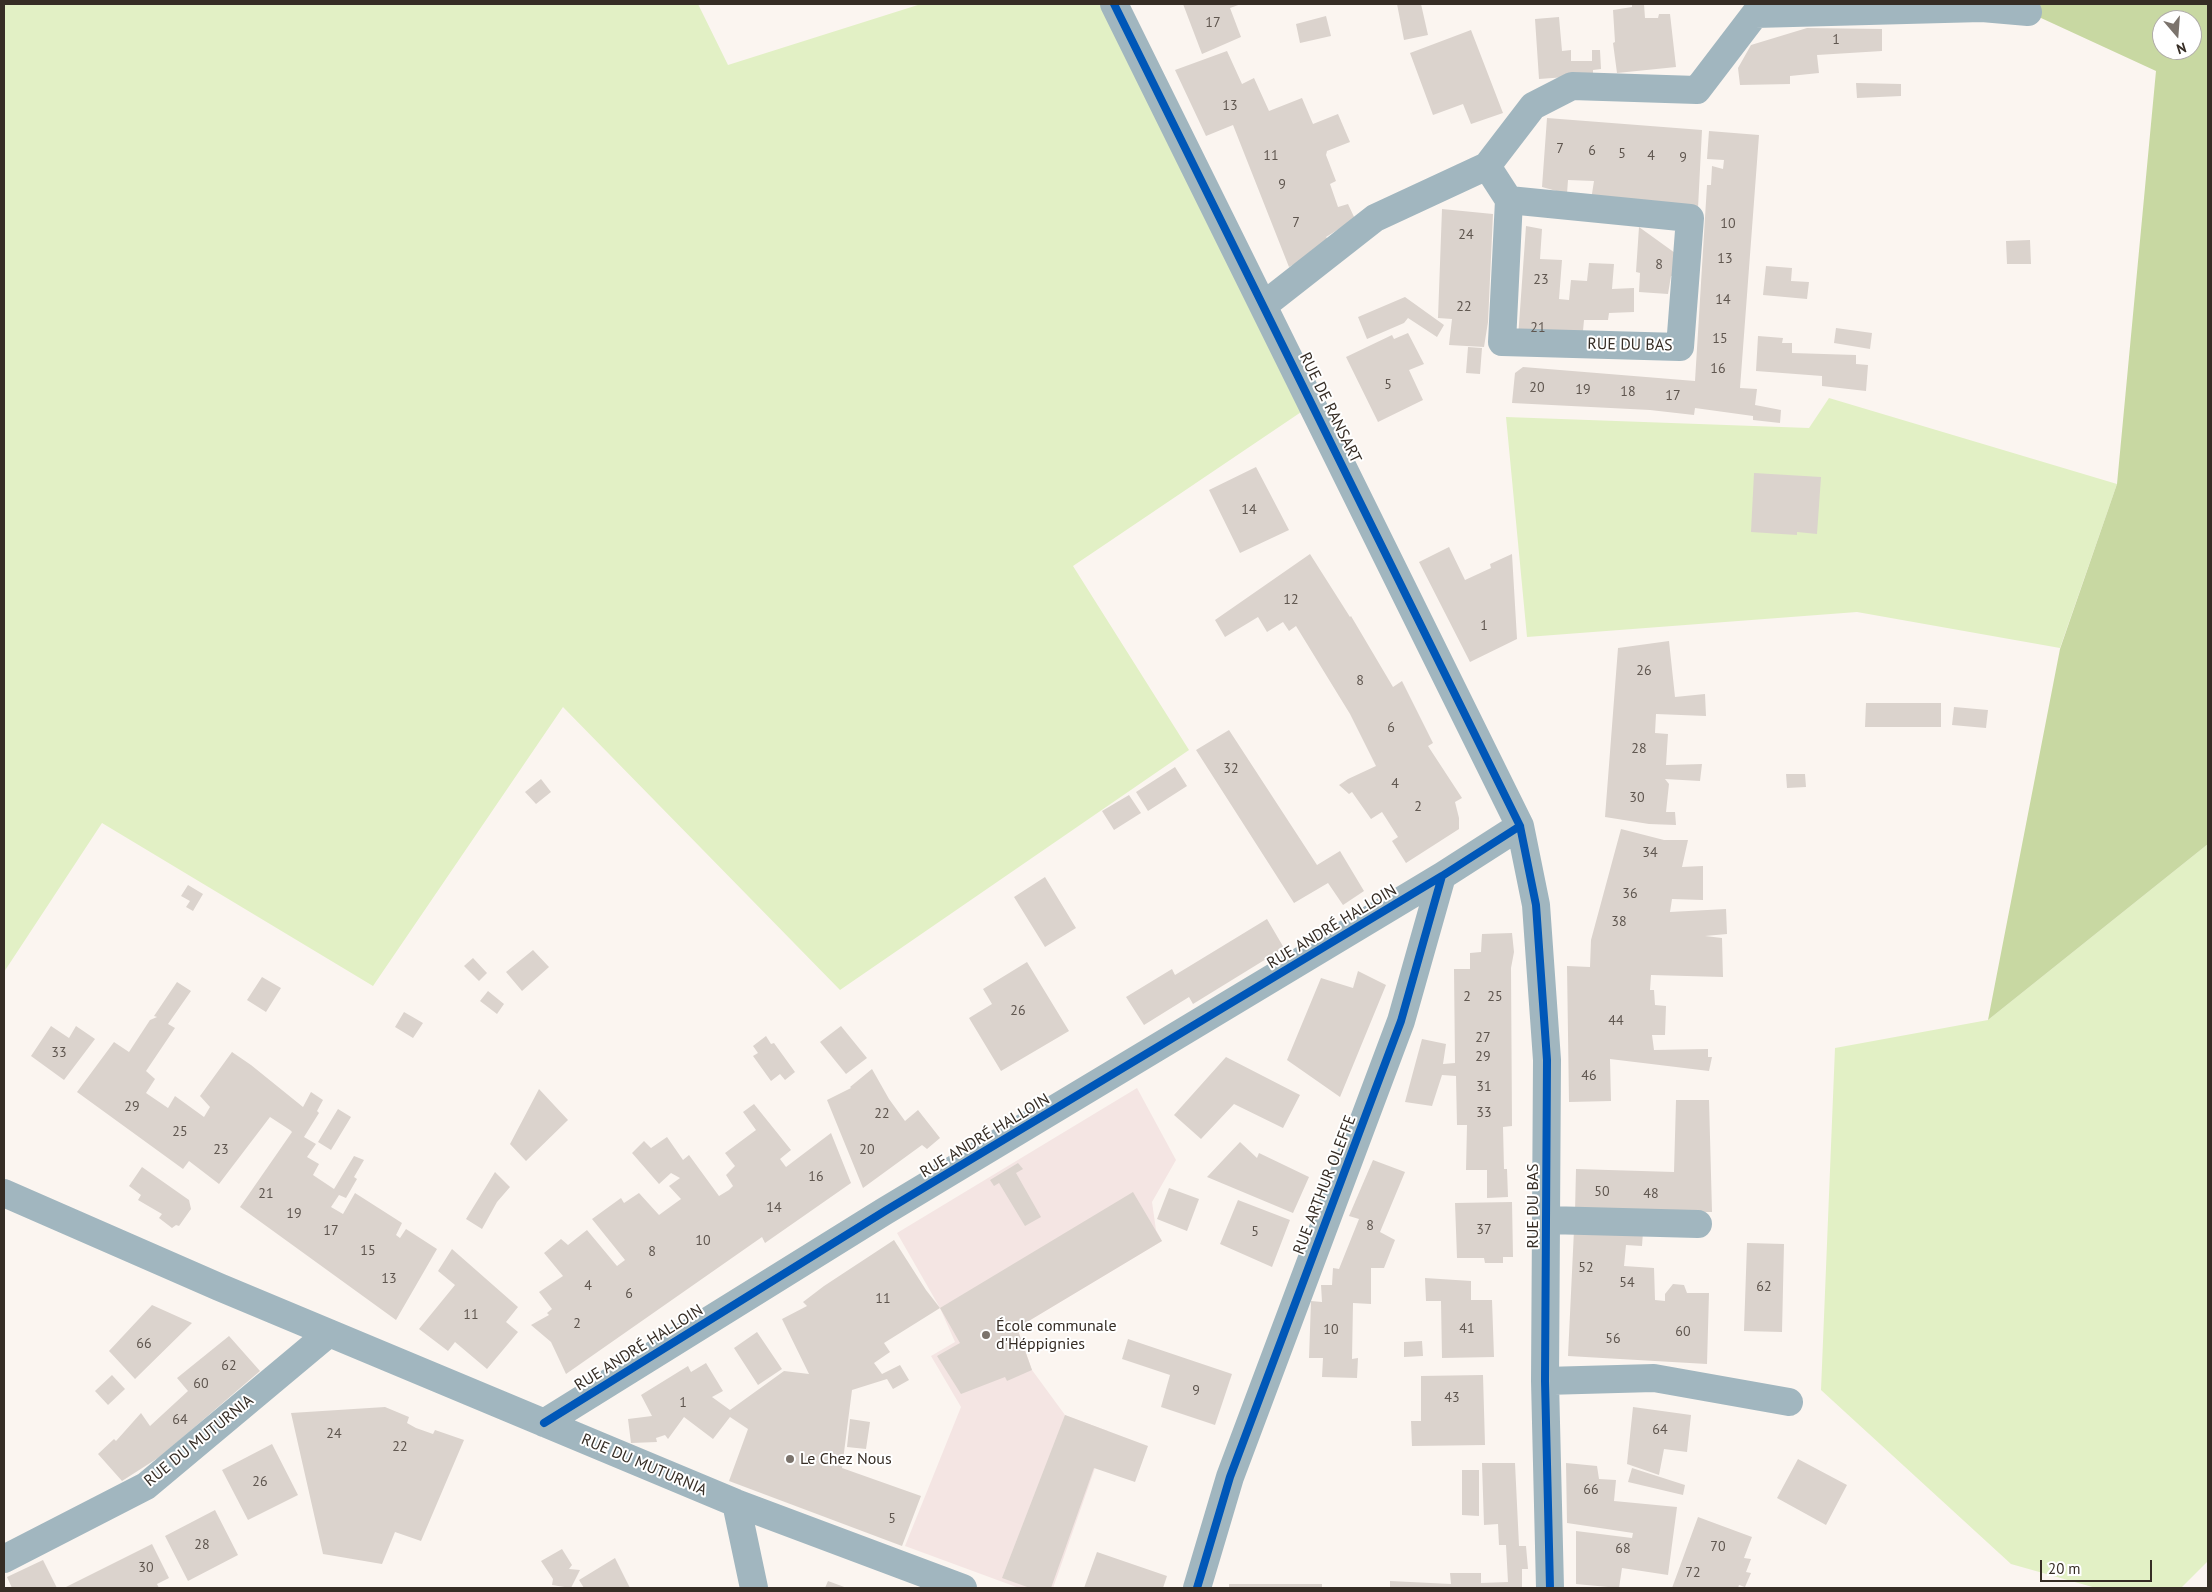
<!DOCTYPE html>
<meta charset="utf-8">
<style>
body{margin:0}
#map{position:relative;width:2212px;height:1592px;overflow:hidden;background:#fbf5f0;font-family:"PT Sans",sans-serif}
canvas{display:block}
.frame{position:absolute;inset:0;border:5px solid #362d25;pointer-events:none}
.north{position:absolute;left:2152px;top:10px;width:50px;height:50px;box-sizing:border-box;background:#fff;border:1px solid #afaba8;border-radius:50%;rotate:162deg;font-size:14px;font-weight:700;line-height:20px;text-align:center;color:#362d25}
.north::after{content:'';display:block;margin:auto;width:18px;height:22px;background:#7b736c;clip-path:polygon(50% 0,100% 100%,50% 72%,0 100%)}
.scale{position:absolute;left:2040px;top:1560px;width:112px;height:22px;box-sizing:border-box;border:2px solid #362d25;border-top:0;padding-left:6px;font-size:15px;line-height:18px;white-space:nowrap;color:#362d25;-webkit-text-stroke:4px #fff;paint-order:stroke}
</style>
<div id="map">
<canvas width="2212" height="1592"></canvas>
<div class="frame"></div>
<div class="north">N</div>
<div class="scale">20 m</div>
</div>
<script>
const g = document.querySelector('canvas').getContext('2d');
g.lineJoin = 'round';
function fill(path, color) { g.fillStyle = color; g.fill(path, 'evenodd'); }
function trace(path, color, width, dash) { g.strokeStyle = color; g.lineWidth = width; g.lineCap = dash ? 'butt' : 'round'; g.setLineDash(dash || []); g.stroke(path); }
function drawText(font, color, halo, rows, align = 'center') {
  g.font = font + ' "PT Sans",sans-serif'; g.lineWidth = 4; g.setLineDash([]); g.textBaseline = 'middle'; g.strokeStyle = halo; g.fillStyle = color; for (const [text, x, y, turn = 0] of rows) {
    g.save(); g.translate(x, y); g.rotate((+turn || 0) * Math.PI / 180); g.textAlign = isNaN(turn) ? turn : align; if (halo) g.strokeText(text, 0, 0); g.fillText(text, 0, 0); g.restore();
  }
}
const education = new Path2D(`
 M 1137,1088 L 1176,1160 L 1152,1202 L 1156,1230 L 1162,1241 L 1017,1328 L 1032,1370 L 1065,1415 L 1108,1431 L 1053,1588 L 1019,1588 L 905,1546 L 961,1407 L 931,1356 L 955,1342 L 940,1308 L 897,1233 Z`);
const green = new Path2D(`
 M 4,4 L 698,4 L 728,65 L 921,4 L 1114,4 L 1313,404 L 1073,566 L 1189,750 L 840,990 L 563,707 L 373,986 L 102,823 L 4,972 Z
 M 1829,398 L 2117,484 L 2060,648 L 1857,612 L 1527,637 L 1506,417 L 1809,428 Z
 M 2208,844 L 2208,1561 L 2181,1588 L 2096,1588 L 2011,1564 L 1821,1390 L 1835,1048 L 1988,1020 Z`);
const forest = new Path2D(`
 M 1983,4 L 2208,4 L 2208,844 L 1988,1020 L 2060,649 L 2117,484 L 2156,71 L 2028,12 ZM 2162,20 L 2192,20 L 2192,50 L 2162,50 Z`);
const building = new Path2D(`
 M 1183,4 L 1241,4 L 1230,8 L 1241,37 L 1202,54 Z
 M 1397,4 L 1421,4 L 1428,35 L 1404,40 Z
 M 1632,4 L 1644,4 L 1645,18 L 1658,18 L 1659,14 L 1670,14 L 1676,67 L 1617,73 L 1613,43 L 1615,42 L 1613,10 L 1632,7 Z
 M 1326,16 L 1331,36 L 1300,43 L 1296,24 Z
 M 1559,17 L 1562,51 L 1571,50 L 1571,61 L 1592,61 L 1592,50 L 1600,50 L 1601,69 L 1593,70 L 1593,75 L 1539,79 L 1535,19 Z
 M 1807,28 L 1882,29 L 1882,51 L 1817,55 L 1819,73 L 1790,76 L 1790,84 L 1740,85 L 1738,68 L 1751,45 Z
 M 1471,30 L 1503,113 L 1471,124 L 1463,104 L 1433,115 L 1410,53 Z
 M 1227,51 L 1242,84 L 1254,78 L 1269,111 L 1302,98 L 1313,124 L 1338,114 L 1350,142 L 1327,151 L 1326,155 L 1336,181 L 1330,184 L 1338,207 L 1348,204 L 1355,219 L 1326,237 L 1332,244 L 1289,267 L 1233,125 L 1206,136 L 1175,70 Z
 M 1856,83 L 1901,84 L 1901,96 L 1857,98 Z
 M 1547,118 L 1702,130 L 1698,208 L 1591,200 L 1594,181 L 1568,180 L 1567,194 L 1542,187 Z
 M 1709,131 L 1759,135 L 1740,388 L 1757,389 L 1755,405 L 1781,410 L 1780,423 L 1753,420 L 1753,416 L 1695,408 L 1694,415 L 1650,410 L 1512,403 L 1515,373 L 1523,367 L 1695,381 L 1707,185 L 1711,185 L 1712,166 L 1723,169 L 1724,160 L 1707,159 Z
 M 1442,209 L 1493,214 L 1488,322 L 1484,347 L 1449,345 L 1452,319 L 1438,318 Z
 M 1526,226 L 1542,229 L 1540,259 L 1562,260 L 1559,299 L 1569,300 L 1571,280 L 1587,281 L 1589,263 L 1614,264 L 1612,289 L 1634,288 L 1634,312 L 1609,313 L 1608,320 L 1584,320 L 1582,342 L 1518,338 Z
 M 1639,227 L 1682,258 L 1682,277 L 1671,276 L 1668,294 L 1639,292 L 1640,273 L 1636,272 Z
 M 2030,240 L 2031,264 L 2007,264 L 2006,241 Z
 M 1766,266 L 1792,268 L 1791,281 L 1809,282 L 1807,299 L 1763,295 Z
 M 1405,297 L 1444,325 L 1437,337 L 1408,318 L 1404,323 L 1367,339 L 1358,317 Z
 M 1836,328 L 1872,333 L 1870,349 L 1834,343 Z
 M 1408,333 L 1424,364 L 1409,370 L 1423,400 L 1378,422 L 1346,357 L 1392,335 L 1394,339 Z
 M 1758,336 L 1783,338 L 1782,343 L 1792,343 L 1792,353 L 1856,355 L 1856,364 L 1868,365 L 1866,391 L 1822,386 L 1822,376 L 1756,371 Z
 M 1468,347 L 1482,348 L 1480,374 L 1466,373 Z
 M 1256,467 L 1289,530 L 1240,553 L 1209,490 Z
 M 1754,473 L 1821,477 L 1817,534 L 1797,532 L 1797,535 L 1751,532 Z
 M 1449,547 L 1465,580 L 1491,568 L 1490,564 L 1512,554 L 1517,639 L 1470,662 L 1419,562 Z
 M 1310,554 L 1350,617 L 1351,616 L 1393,687 L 1402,681 L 1433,743 L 1428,746 L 1462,798 L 1455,802 L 1459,818 L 1459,829 L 1406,863 L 1392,841 L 1398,837 L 1382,812 L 1371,819 L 1352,792 L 1349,794 L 1339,785 L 1348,779 L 1376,766 L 1350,714 L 1296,626 L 1289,631 L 1283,622 L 1267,632 L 1258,617 L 1225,637 L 1215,620 Z
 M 1669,641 L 1675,697 L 1705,694 L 1706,716 L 1656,714 L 1655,733 L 1668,734 L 1666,765 L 1702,764 L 1700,781 L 1665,779 L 1669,784 L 1666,812 L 1675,812 L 1676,825 L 1649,824 L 1605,817 L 1618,648 Z
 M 1866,703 L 1941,703 L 1941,727 L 1865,727 Z
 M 1954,707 L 1988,710 L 1986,728 L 1952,725 Z
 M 1229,730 L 1317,865 L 1340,851 L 1364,891 L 1343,905 L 1328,883 L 1294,903 L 1196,750 Z
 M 1175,767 L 1187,786 L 1148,811 L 1136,792 Z
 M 1786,774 L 1805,774 L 1806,787 L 1787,788 Z
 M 541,779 L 551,792 L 536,804 L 525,792 Z
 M 1129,795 L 1141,813 L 1114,830 L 1102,811 Z
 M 1621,829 L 1664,840 L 1688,840 L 1682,867 L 1703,866 L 1703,900 L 1672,899 L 1670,912 L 1726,909 L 1727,934 L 1705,936 L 1722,938 L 1723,977 L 1651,975 L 1650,990 L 1654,990 L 1655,1005 L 1666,1006 L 1665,1035 L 1652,1035 L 1654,1050 L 1708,1049 L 1708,1057 L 1712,1057 L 1709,1071 L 1610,1059 L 1611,1101 L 1569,1102 L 1567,966 L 1590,967 L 1591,940 Z
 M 1045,877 L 1076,928 L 1045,947 L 1014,897 Z
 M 188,885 L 203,894 L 193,911 L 186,907 L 190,901 L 181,896 Z
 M 1267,919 L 1284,948 L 1193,1004 L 1189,997 L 1144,1025 L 1126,997 L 1172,969 L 1175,975 Z
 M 1512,933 L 1514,952 L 1511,968 L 1512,1126 L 1503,1127 L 1504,1169 L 1507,1169 L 1508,1197 L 1487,1198 L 1487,1170 L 1466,1170 L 1467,1125 L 1457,1125 L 1456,1076 L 1442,1075 L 1432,1106 L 1405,1102 L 1422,1039 L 1446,1044 L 1443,1064 L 1455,1063 L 1454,969 L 1470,969 L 1470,953 L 1481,952 L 1482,934 Z
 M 533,950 L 549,967 L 522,991 L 506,972 Z
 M 473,958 L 487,973 L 479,981 L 464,966 Z
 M 1027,962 L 1069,1031 L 1001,1071 L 969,1018 L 992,1004 L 983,989 Z
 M 1358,971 L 1386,985 L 1340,1097 L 1287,1060 L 1321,978 L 1353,988 Z
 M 262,977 L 281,988 L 266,1012 L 247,1000 Z
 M 177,982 L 191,991 L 168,1024 L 175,1028 L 146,1071 L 155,1079 L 146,1093 L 168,1108 L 175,1096 L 204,1117 L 210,1107 L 200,1096 L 232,1052 L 251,1065 L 303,1107 L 311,1092 L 323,1100 L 317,1111 L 319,1113 L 304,1137 L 316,1144 L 307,1157 L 319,1164 L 313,1175 L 334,1189 L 354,1156 L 364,1160 L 354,1177 L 357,1179 L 346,1198 L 339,1195 L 331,1207 L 343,1214 L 355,1193 L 402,1223 L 396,1235 L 400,1238 L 406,1229 L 437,1249 L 396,1320 L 240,1207 L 292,1132 L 290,1130 L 270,1117 L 219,1184 L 189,1161 L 183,1169 L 77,1092 L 114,1042 L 129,1052 L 150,1020 L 157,1017 L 154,1016 Z
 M 488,991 L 504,1004 L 497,1014 L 480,1001 Z
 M 404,1012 L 423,1023 L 413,1038 L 395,1027 Z
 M 51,1026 L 69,1038 L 76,1026 L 95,1039 L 64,1080 L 31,1056 Z
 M 841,1026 L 867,1058 L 846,1074 L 820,1042 Z
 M 766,1036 L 771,1044 L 774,1043 L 795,1072 L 785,1080 L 780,1074 L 771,1081 L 753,1056 L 758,1053 L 753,1046 Z
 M 1226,1057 L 1300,1095 L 1283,1128 L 1234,1104 L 1201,1139 L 1174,1115 Z
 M 872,1069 L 889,1099 L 905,1121 L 918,1110 L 940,1138 L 927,1149 L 922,1145 L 863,1188 L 827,1100 L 851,1088 L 850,1087 Z
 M 539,1089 L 568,1120 L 526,1161 L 510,1144 Z
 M 1676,1100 L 1709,1100 L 1712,1212 L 1575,1212 L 1576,1169 L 1674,1172 Z
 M 754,1104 L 791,1150 L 780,1159 L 786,1167 L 831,1133 L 851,1183 L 765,1243 L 762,1237 L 566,1374 L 551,1342 L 531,1325 L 549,1315 L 547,1313 L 552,1309 L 539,1292 L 563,1276 L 544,1253 L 561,1239 L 568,1245 L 587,1230 L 617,1266 L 625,1260 L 592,1219 L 621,1198 L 624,1203 L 639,1193 L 659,1215 L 681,1199 L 669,1186 L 680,1178 L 671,1173 L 659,1184 L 632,1153 L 644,1141 L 651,1148 L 667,1137 L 683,1160 L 689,1155 L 719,1196 L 729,1190 L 733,1186 L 726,1175 L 735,1166 L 725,1153 L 756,1130 L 743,1112 Z
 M 338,1109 L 351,1117 L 331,1150 L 318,1142 Z
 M 1240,1142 L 1257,1158 L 1259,1153 L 1309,1177 L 1293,1213 L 1207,1177 Z
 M 1373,1160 L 1405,1172 L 1380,1232 L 1395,1240 L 1384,1268 L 1371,1268 L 1371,1304 L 1353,1303 L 1352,1359 L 1358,1358 L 1357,1378 L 1322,1377 L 1323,1358 L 1309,1358 L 1311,1301 L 1322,1302 L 1321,1285 L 1332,1285 L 1333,1268 L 1339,1269 L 1359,1219 L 1349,1216 Z
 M 1018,1163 L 1023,1169 L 1016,1173 L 1041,1217 L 1025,1226 L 999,1183 L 994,1186 L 990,1180 Z
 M 142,1167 L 189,1200 L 191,1209 L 179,1226 L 176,1225 L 172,1228 L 159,1218 L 162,1214 L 138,1200 L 141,1195 L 129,1186 Z
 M 495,1172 L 510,1187 L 497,1202 L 482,1229 L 466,1219 Z
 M 1169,1188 L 1199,1199 L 1187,1231 L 1157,1219 Z
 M 1133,1192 L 1162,1241 L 1017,1328 L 1032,1370 L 1007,1381 L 1005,1377 L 961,1394 L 937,1356 L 960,1343 L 940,1308 Z
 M 1238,1200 L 1290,1220 L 1272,1267 L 1220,1244 Z
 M 1512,1202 L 1513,1257 L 1503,1257 L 1503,1263 L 1485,1263 L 1484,1258 L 1457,1258 L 1455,1203 Z
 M 1574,1230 L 1643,1232 L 1642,1246 L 1626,1245 L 1624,1266 L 1654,1268 L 1655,1300 L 1665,1301 L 1665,1294 L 1673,1284 L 1684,1285 L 1687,1293 L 1709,1293 L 1707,1364 L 1568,1356 Z
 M 894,1240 L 926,1290 L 940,1308 L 884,1343 L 890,1352 L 874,1363 L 882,1374 L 900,1365 L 909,1380 L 893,1389 L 887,1379 L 852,1390 L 842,1468 L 921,1496 L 902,1546 L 729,1481 L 748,1429 L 730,1417 L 713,1439 L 684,1417 L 668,1439 L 665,1435 L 656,1438 L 657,1442 L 631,1443 L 628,1419 L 652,1416 L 641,1395 L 688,1366 L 691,1372 L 706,1363 L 723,1391 L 712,1397 L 730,1410 L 784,1371 L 809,1374 L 782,1319 L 807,1306 L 803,1302 L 824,1286 Z
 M 1747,1243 L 1784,1244 L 1782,1332 L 1744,1331 Z
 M 452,1249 L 518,1307 L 506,1322 L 518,1332 L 487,1369 L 455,1342 L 448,1351 L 419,1329 L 455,1285 L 438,1271 Z
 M 1425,1278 L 1471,1281 L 1471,1300 L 1492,1300 L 1494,1357 L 1442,1358 L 1441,1301 L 1426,1301 Z
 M 152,1305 L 192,1323 L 135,1379 L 109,1351 Z
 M 757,1332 L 782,1369 L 758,1385 L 734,1348 Z
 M 229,1336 L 260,1371 L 161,1456 L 122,1481 L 98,1454 L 114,1439 L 116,1441 L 141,1413 L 150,1426 L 188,1391 L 177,1378 Z
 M 1128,1339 L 1232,1374 L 1215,1425 L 1161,1407 L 1170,1375 L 1122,1359 Z
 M 1422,1341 L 1423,1356 L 1404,1357 L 1404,1342 Z
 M 112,1375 L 125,1389 L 108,1405 L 95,1391 Z
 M 1483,1375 L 1485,1445 L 1412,1446 L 1411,1421 L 1421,1421 L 1421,1376 Z
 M 385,1407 L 409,1417 L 407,1423 L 416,1428 L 433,1434 L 435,1430 L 464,1440 L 421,1541 L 395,1532 L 382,1564 L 323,1554 L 291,1413 Z
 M 1633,1407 L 1691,1415 L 1687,1452 L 1664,1449 L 1659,1475 L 1627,1464 Z
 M 1065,1415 L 1148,1446 L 1135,1482 L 1094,1468 L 1051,1588 L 1030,1588 L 1002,1578 Z
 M 850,1419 L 870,1422 L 866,1449 L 847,1447 Z
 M 272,1444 L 298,1495 L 248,1520 L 222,1470 Z
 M 1798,1459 L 1847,1485 L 1826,1525 L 1777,1498 Z
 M 1482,1463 L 1515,1463 L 1519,1546 L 1526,1546 L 1528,1569 L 1522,1569 L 1522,1588 L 1390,1588 L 1390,1581 L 1451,1584 L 1450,1573 L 1481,1573 L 1481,1583 L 1508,1582 L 1506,1545 L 1499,1545 L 1498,1524 L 1484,1525 Z
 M 1566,1463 L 1597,1466 L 1599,1479 L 1616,1480 L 1614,1501 L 1677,1507 L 1668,1575 L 1622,1568 L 1619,1588 L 1576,1584 L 1576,1531 L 1632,1538 L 1633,1533 L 1567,1523 Z
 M 1632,1468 L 1685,1485 L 1683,1495 L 1628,1482 Z
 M 1462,1470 L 1479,1470 L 1479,1516 L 1462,1515 Z
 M 215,1510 L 238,1555 L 188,1581 L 165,1536 Z
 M 1698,1517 L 1752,1537 L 1744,1558 L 1751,1559 L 1746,1572 L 1751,1573 L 1745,1587 L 1739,1585 L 1738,1588 L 1672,1588 Z
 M 152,1544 L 169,1578 L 157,1584 L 159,1588 L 64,1588 Z
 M 562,1549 L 572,1565 L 569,1569 L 580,1570 L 571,1588 L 552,1585 L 553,1579 L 541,1561 Z
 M 1097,1552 L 1167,1576 L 1163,1588 L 1084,1588 Z
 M 615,1558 L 630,1588 L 584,1588 L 579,1580 Z
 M 43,1560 L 57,1588 L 12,1588 L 7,1577 Z
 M 828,1581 L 847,1588 L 825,1588 Z
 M 1229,1584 L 1322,1584 L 1322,1588 L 1229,1588 Z`);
const minor = new Path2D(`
 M 1114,4 L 1520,826 L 1536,905 L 1547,1060 L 1545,1381 L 1550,1588
 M 1487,166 L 1509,200 L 1502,342 L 1680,347 L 1690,218 L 1509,200
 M 1264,305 L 1375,218 L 1487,166 L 1533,106 L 1572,86 L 1697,90 L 1755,14 L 1982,8 L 2028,12
 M 4,1193 L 219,1287 L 736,1503 L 963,1588
 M 1547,1220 L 1698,1224
 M 1545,1381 L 1654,1378 L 1789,1402
 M 544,1423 L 885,1211 L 1442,876
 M 736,1503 L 754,1588
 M 4,1559 L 146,1486 L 329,1333
 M 1197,1588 L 1230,1477 L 1401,1021 L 1442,876 L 1520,826`);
const cycleway = new Path2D(`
 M 1114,4 L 1520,826 L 1536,905 L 1547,1060 L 1545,1381 L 1550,1588
 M 544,1423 L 885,1211 L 1442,876
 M 1197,1588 L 1230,1477 L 1401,1021 L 1442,876 L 1520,826`);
const markers = [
 [986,1335,5,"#7b736c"],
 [790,1459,5,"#7b736c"]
];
const numberNames = [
 ["17",1213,23],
 ["1",1836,40],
 ["13",1230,106],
 ["7",1560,149],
 ["6",1592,151],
 ["5",1622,154],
 ["11",1271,156],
 ["4",1651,156],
 ["9",1683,158],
 ["9",1282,185],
 ["7",1296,223],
 ["10",1728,224],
 ["24",1466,235],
 ["13",1725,259],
 ["8",1659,265],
 ["23",1541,280],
 ["14",1723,300],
 ["22",1464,307],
 ["21",1538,328],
 ["15",1720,339],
 ["16",1718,369],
 ["5",1388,385],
 ["20",1537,388],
 ["19",1583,390],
 ["18",1628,392],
 ["17",1673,396],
 ["14",1249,510],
 ["12",1291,600],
 ["1",1484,626],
 ["26",1644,671],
 ["8",1360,681],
 ["6",1391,728],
 ["28",1639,749],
 ["32",1231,769],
 ["4",1395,784],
 ["30",1637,798],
 ["2",1418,807],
 ["34",1650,853],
 ["36",1630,894],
 ["38",1619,922],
 ["2",1467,997],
 ["25",1495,997],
 ["26",1018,1011],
 ["44",1616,1021],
 ["27",1483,1038],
 ["33",59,1053],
 ["29",1483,1057],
 ["46",1589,1076],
 ["31",1484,1087],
 ["29",132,1107],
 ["33",1484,1113],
 ["22",882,1114],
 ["25",180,1132],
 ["23",221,1150],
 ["20",867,1150],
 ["16",816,1177],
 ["50",1602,1192],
 ["21",266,1194],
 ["48",1651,1194],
 ["14",774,1208],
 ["19",294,1214],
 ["8",1370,1226],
 ["37",1484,1230],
 ["17",331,1231],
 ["5",1255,1232],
 ["10",703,1241],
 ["15",368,1251],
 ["8",652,1252],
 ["52",1586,1268],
 ["13",389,1279],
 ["54",1627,1283],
 ["4",588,1286],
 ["62",1764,1287],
 ["6",629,1294],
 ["11",883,1299],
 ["11",471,1315],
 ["2",577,1324],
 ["41",1467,1329],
 ["10",1331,1330],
 ["60",1683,1332],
 ["56",1613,1339],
 ["66",144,1344],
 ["62",229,1366],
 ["60",201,1384],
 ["9",1196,1391],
 ["43",1452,1398],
 ["1",683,1403],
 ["64",180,1420],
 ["64",1660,1430],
 ["24",334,1434],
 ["22",400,1447],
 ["26",260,1482],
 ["66",1591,1490],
 ["5",892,1519],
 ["28",202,1545],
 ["70",1718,1547],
 ["68",1623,1549],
 ["30",146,1568],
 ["72",1693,1573]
];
const streetNames = [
 ["RUE DU BAS",1630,345,1],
 ["RUE DE RANSART",1330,408,64],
 ["RUE ANDRÉ HALLOIN",1332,927,-31],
 ["RUE ANDRÉ HALLOIN",985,1136,-31],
 ["RUE ARTHUR OLEFFE",1325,1185,-69],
 ["RUE DU BAS",1533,1206,-90],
 ["RUE ANDRÉ HALLOIN",639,1348,-32],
 ["RUE DU MUTURNIA",199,1441,-39],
 ["RUE DU MUTURNIA",644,1465,23]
];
const poiNames = [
 ["École communale",996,1326],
 ["d'Héppignies",996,1344],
 ["Le Chez Nous",800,1459]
];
fill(education, '#f4e5e3');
fill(green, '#e2f0c5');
fill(forest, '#c8d8a2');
fill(building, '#dbd3cd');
trace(minor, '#a1b6bf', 28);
trace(cycleway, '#0057b8', 8);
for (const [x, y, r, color] of markers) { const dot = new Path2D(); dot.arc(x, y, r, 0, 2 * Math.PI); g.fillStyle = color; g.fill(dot); trace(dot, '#fff', 2); }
drawText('14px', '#5f564f', null, numberNames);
drawText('16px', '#362d25', '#fff', streetNames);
drawText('16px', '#362d25', '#fff', poiNames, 'left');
</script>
